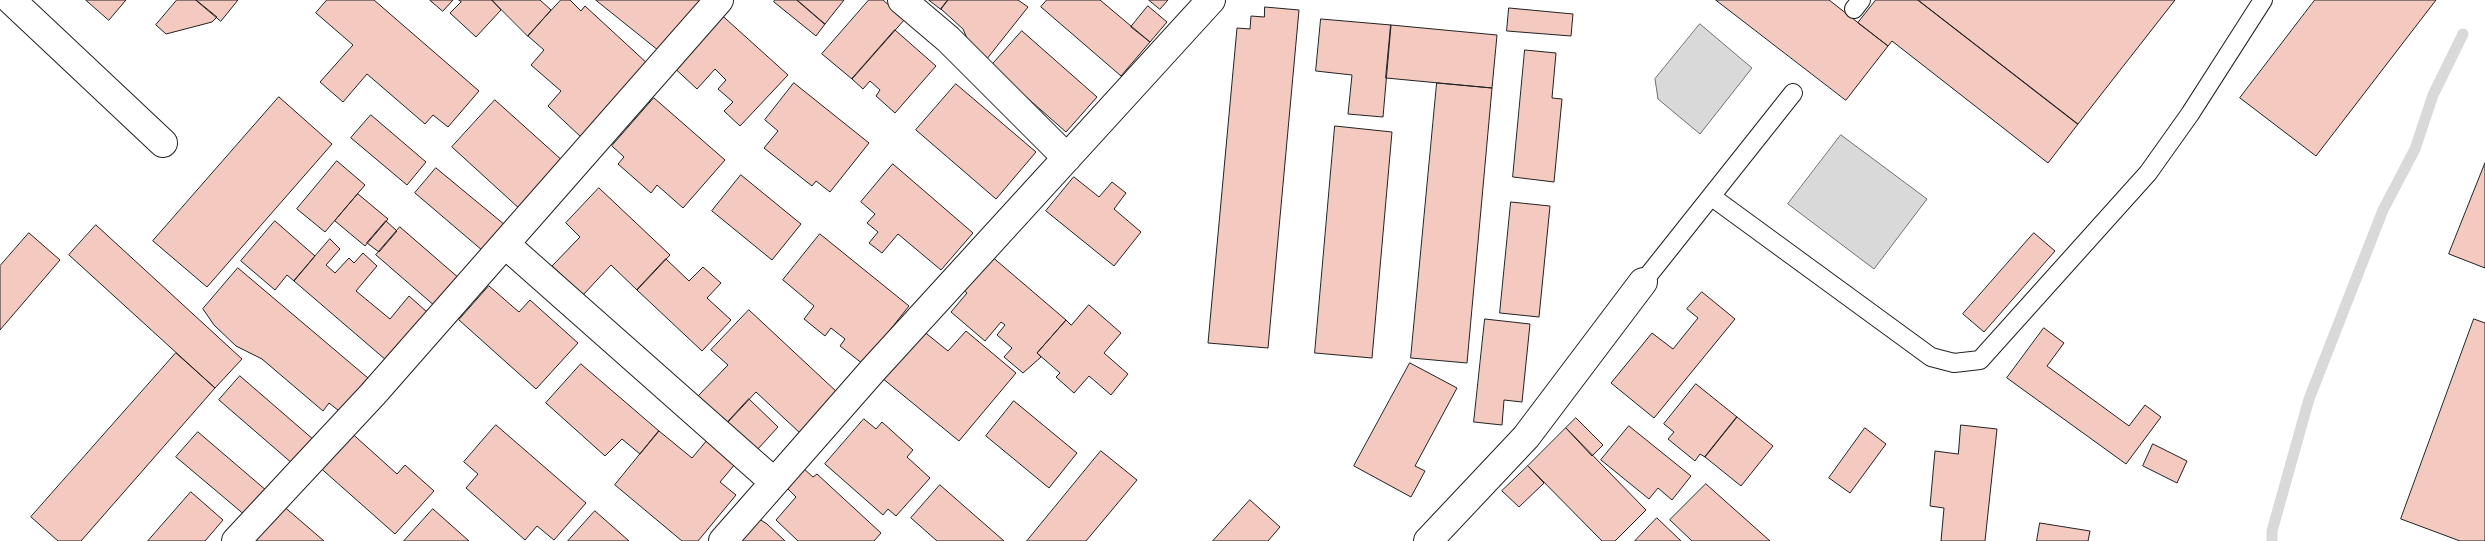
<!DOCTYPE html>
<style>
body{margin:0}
canvas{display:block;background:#fff}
</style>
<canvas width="2485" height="541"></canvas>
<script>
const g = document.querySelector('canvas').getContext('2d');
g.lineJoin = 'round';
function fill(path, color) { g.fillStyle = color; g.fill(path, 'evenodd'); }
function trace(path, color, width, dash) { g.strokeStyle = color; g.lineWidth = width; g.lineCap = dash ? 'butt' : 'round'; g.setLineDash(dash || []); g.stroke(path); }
const water = new Path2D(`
 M 1700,24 L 1752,68 L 1700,134 L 1658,99 L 1655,79 Z
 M 1841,135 L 1927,199 L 1874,269 L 1788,204 Z`);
const stream = new Path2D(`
 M 2272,541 L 2272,531 L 2309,399 L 2383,210 L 2415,149 L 2433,95 L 2463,34`);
const building = new Path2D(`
 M 86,0 L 126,0 L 109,20 Z
 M 177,0 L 196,0 L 217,17 L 212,22 L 166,34 L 156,25 Z
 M 196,0 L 238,0 L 221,21 Z
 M 327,0 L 374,0 L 479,91 L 448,127 L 433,115 L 425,124 L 367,74 L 343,102 L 320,82 L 353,45 L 316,13 Z
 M 430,0 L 453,0 L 443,11 Z
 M 459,0 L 492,0 L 501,10 L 476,37 L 450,13 L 461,2 Z
 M 492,0 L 540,0 L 551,10 L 528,36 Z
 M 561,0 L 570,0 L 581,11 L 585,6 L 649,65 L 582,138 L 548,106 L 561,91 L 531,65 L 544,50 L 528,36 Z
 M 596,0 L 702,0 L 661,52 Z
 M 775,0 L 797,0 L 825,24 L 816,36 L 774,2 Z
 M 797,0 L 844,0 L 825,24 Z
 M 869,0 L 883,0 L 905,19 L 852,79 L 822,54 Z
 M 929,0 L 948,0 L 941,9 Z
 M 948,0 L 1018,0 L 1028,7 L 986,60 L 969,43 L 963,29 L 941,9 Z
 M 1047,0 L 1100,0 L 1150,42 L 1121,76 L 1041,7 Z
 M 1149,0 L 1168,0 L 1160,9 Z
 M 1716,0 L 1829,0 L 1888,46 L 1846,100 Z
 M 1876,0 L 1918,0 L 2078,124 L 2048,163 L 1892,41 L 1888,46 L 1858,23 Z
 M 1918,0 L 2175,0 L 2078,124 Z
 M 2315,0 L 2436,0 L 2316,156 L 2240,98 Z
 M 1148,6 L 1167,22 L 1150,42 L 1131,27 Z
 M 1265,7 L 1299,10 L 1268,348 L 1208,343 L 1237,28 L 1250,29 L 1251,16 L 1264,17 Z
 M 1509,8 L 1573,14 L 1571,36 L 1507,31 Z
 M 716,10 L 788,75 L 740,126 L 724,111 L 733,102 L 718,89 L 726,80 L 715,69 L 697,89 L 669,63 Z
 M 1321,19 L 1391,25 L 1383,117 L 1348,114 L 1352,75 L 1316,71 Z
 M 1391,25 L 1497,35 L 1492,88 L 1386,78 Z
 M 895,30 L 936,66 L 895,113 L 876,96 L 880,90 L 870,81 L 863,89 L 852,79 Z
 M 1022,31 L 1097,97 L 1066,132 L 991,66 Z
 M 1525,50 L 1556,53 L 1552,98 L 1562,99 L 1554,182 L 1513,177 Z
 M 794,83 L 869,143 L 830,192 L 816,181 L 812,186 L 764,148 L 778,131 L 765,120 Z
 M 1437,83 L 1492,88 L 1467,363 L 1411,358 Z
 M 956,84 L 1036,152 L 996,199 L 916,130 Z
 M 279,97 L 332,144 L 207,287 L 153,241 Z
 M 654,98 L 725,160 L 683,208 L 657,185 L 651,193 L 618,164 L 624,157 L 612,146 Z
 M 495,100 L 564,162 L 521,210 L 452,147 Z
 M 371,115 L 426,162 L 407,185 L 351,138 Z
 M 1335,126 L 1392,132 L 1372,358 L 1315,353 Z
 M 337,161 L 365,185 L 325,232 L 297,209 Z
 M 2485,163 L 2485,268 L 2449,254 Z
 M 893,164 L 973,233 L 941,270 L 898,234 L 882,253 L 869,243 L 878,232 L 867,223 L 875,214 L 861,202 Z
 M 436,168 L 505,225 L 483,251 L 415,193 Z
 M 741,175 L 801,224 L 772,260 L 712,211 Z
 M 1074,177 L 1099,197 L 1112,182 L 1126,193 L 1114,209 L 1141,232 L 1114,266 L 1046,211 Z
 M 599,188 L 670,255 L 637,290 L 611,265 L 583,295 L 552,266 L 580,237 L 566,223 Z
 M 358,194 L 388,219 L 365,246 L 335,221 Z
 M 1511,202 L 1550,206 L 1539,317 L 1500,313 Z
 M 275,221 L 315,256 L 294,281 L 287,275 L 275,290 L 241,261 Z
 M 386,221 L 397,231 L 379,252 L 367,243 Z
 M 96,225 L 242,359 L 215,388 L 69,255 Z
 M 400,227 L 460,279 L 436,307 L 376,255 Z
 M 29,233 L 60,260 L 0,330 L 0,266 Z
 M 2034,233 L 2055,251 L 1984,332 L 1963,314 Z
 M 820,234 L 909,306 L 863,364 L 840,346 L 845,339 L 831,328 L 825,336 L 804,319 L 814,306 L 783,280 Z
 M 330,239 L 340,249 L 326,265 L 335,273 L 349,258 L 354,263 L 363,253 L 377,266 L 356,291 L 390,319 L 409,296 L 427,312 L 386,360 L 294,281 Z
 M 990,255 L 1066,320 L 1037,353 L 1041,357 L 1023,373 L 1004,357 L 1012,348 L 997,335 L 1005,325 L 1001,322 L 985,341 L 951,312 L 967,293 L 961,288 Z
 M 666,259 L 689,281 L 703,267 L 721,283 L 707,298 L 731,320 L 702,351 L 637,290 Z
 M 238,268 L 368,378 L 339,411 L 329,403 L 323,411 L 262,359 L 236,346 L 214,325 L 203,309 Z
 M 489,286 L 519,312 L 530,300 L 578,343 L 536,389 L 459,320 Z
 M 1702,292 L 1735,319 L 1654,418 L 1611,383 L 1652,333 L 1673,349 L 1698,318 L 1687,309 Z
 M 1089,305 L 1121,333 L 1104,353 L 1128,374 L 1111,395 L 1089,376 L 1074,393 L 1056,377 L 1060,373 L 1037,353 L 1066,320 L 1071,325 Z
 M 749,310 L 838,393 L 800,433 L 756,392 L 727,423 L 698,396 L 728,365 L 711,350 Z
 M 1485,319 L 1530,324 L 1522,402 L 1504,400 L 1502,425 L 1474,422 Z
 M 2474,319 L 2485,323 L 2485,541 L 2460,541 L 2401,519 Z
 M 2044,328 L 2064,343 L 2047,366 L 2129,426 L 2145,405 L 2161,417 L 2126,464 L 2007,378 Z
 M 922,330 L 948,351 L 966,331 L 1016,373 L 959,441 L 882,378 Z
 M 176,353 L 215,388 L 81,541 L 58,541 L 31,517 Z
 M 1410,363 L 1457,388 L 1415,466 L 1425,471 L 1411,497 L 1354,466 Z
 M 581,364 L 659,431 L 640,454 L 622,439 L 605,456 L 546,403 Z
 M 240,376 L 314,440 L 293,464 L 219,400 Z
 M 1696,384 L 1737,417 L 1705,457 L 1700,454 L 1695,461 L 1668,439 L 1674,432 L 1664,424 Z
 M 749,399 L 778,427 L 757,450 L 727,423 Z
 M 1014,401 L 1077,453 L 1049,488 L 986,436 Z
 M 1737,417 L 1773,446 L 1741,486 L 1705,457 Z
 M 1576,418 L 1603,445 L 1592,456 L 1566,428 Z
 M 864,419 L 876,429 L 882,422 L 913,450 L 907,457 L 930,478 L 896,516 L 888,509 L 883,515 L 825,464 Z
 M 496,425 L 586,503 L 554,540 L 537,526 L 525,540 L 466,488 L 478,474 L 464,462 Z
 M 1961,425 L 1997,429 L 1985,541 L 1941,541 L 1944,508 L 1930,506 L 1935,451 L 1958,454 Z
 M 1629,426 L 1691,476 L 1672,500 L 1658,488 L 1649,499 L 1601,460 Z
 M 1566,428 L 1646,510 L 1615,541 L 1602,541 L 1528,466 Z
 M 1865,428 L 1886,444 L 1850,493 L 1829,478 Z
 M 347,429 L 397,474 L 405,465 L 434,491 L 395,534 L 316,464 Z
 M 659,431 L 692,458 L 708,439 L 736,463 L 720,482 L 736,495 L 698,541 L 682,541 L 615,485 Z
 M 198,432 L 267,491 L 246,516 L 176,457 Z
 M 2153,444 L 2187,461 L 2177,483 L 2143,466 Z
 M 1101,451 L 1137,480 L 1086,541 L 1027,541 Z
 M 1528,466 L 1544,483 L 1519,507 L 1502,491 Z
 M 803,468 L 813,477 L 817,474 L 881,533 L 874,541 L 798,541 L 776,520 L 796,497 L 786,487 Z
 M 1706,484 L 1770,541 L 1692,541 L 1670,520 Z
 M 940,485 L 1004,541 L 937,541 L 911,518 Z
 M 191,492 L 223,520 L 205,541 L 148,541 Z
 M 1250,500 L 1280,527 L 1268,541 L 1213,541 Z
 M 281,504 L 324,541 L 250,541 Z
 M 433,509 L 469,541 L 404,541 Z
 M 595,511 L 629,541 L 568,541 Z
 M 756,517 L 767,524 L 785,541 L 738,541 Z
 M 1657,518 L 1681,541 L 1635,541 Z
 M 2040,523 L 2090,531 L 2088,541 L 2037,541 Z`);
const lane = new Path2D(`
 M 1854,9 L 1861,0
 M 1712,197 L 1931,357 L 1954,363 L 1980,360 L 2148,173 L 2190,114 L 2263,0
 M 1643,282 L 1793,93`);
const street = new Path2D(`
 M 11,0 L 163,143
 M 902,0 L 948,39 L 1067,158
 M 505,244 L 774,482
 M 236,541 L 373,394 L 719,0
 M 723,541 L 873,370 L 1211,0
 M 1428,541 L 1526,437 L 1643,282`);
fill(water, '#d9d9d9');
trace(water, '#6f6f6f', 1);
trace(stream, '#d9d9d9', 11);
fill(building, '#f3c9c0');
trace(building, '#222', 1);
trace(lane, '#222', 20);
trace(street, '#222', 30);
trace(lane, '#fff', 18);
trace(street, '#fff', 28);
</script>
